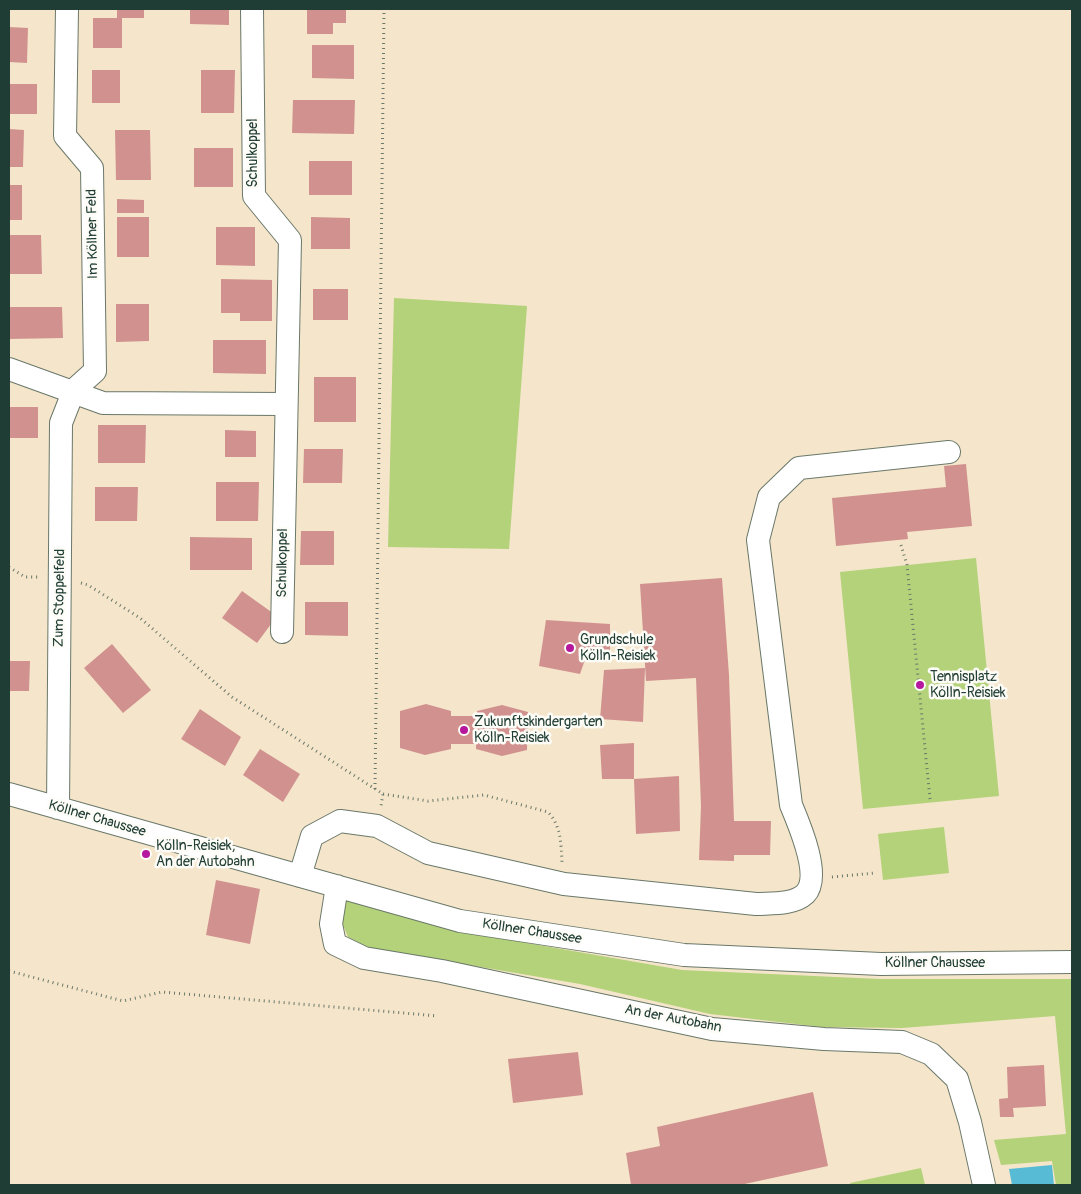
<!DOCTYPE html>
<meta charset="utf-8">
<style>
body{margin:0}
#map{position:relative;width:1081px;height:1194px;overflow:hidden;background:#f4e5cb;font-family:Pangolin,sans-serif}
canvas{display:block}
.frame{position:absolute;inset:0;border:10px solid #1f3d34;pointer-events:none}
</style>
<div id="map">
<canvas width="1081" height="1194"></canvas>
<div class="frame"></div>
</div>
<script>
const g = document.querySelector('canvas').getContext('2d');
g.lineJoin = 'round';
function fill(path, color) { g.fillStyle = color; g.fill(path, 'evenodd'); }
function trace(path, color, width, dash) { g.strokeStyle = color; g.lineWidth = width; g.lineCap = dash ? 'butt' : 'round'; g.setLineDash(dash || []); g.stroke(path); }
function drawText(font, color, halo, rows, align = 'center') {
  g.font = font + ' Pangolin,sans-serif'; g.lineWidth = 5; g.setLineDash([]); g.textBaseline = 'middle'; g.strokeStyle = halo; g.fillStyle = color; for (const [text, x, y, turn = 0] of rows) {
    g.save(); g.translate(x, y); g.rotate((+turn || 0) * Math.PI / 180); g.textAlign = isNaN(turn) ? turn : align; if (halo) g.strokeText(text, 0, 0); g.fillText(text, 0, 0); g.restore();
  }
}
const green = new Path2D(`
 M 394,298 L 527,306 L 509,549 L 388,547 Z
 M 976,558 L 999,796 L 863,809 L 840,572 Z
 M 944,827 L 949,873 L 883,880 L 878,834 Z
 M 343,899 L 458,931 L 682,970 L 880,979 L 1072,979 L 1072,1185 L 1056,1185 L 1052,1161 L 1001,1165 L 994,1140 L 1066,1134 L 1055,1016 L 902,1028 L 822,1027 L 710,1014 L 580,984 L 370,948 L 348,937 L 341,920 Z
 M 921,1168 L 925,1185 L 851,1185 L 850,1183 Z`);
const water = new Path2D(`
 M 1052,1165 L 1054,1185 L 1012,1185 L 1009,1169 Z`);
const building = new Path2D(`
 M 117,9 L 144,9 L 144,18 L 122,18 L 122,48 L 93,48 L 93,18 L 117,18 Z
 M 190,9 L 229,9 L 229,25 L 190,24 Z
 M 307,9 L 346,9 L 346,23 L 333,23 L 333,34 L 307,34 Z
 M 9,27 L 28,28 L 27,63 L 9,62 Z
 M 312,45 L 354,45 L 354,79 L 312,78 Z
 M 92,70 L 120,70 L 120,103 L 92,103 Z
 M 201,70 L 235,70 L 234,113 L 201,113 Z
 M 9,84 L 37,84 L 37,114 L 9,114 Z
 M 293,100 L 355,100 L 354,134 L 292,133 Z
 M 9,129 L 24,130 L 23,167 L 9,167 Z
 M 115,130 L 150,130 L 151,180 L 116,180 Z
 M 194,148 L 233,148 L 233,187 L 194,187 Z
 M 309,161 L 352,161 L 352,195 L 309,195 Z
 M 9,185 L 22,185 L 22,220 L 9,220 Z
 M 117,199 L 144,200 L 144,213 L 117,213 Z
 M 117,217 L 149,217 L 149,257 L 117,257 Z
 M 311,217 L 350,218 L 350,249 L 311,249 Z
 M 216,227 L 255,227 L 255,266 L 216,265 Z
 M 9,235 L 41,235 L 42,274 L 9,274 Z
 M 221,279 L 272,280 L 272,321 L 240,321 L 240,313 L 221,313 Z
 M 313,289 L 348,289 L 348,320 L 313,320 Z
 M 116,304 L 149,304 L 149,341 L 116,342 Z
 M 9,307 L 62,307 L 63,338 L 9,339 Z
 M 213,340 L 266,340 L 266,374 L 213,373 Z
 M 314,377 L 356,377 L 356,422 L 314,422 Z
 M 9,407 L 38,407 L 38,438 L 9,438 Z
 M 98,425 L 146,425 L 145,463 L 98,463 Z
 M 225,430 L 256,431 L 256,457 L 225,457 Z
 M 304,449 L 343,449 L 342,483 L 303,483 Z
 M 966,464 L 972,526 L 907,532 L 908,539 L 836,546 L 832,498 L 946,487 L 944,466 Z
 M 216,482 L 259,482 L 258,521 L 216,521 Z
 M 95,487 L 138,487 L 137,521 L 95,521 Z
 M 301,531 L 334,531 L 334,565 L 300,565 Z
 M 190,537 L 252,538 L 252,570 L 190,570 Z
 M 722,578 L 729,675 L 734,821 L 771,821 L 770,855 L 734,855 L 734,861 L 699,860 L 701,806 L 696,678 L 646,681 L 640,584 Z
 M 242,591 L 277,616 L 257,643 L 222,618 Z
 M 305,602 L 348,602 L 348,636 L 305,635 Z
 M 546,620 L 610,624 L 610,656 L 587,654 L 580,674 L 539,666 Z
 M 112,644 L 151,690 L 123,713 L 84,668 Z
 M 9,661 L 30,661 L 29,691 L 9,691 Z
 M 645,668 L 643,722 L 600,719 L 604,670 Z
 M 426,704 L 451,711 L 451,716 L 477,716 L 477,711 L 502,705 L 528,712 L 527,750 L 502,756 L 476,749 L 476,744 L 451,744 L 451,749 L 425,755 L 400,748 L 400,711 Z
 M 200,709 L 241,737 L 225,766 L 181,739 Z
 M 634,743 L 634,779 L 679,776 L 680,831 L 636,834 L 634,779 L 602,779 L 600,745 Z
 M 260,749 L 300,774 L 283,802 L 243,775 Z
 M 216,880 L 260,889 L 250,944 L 206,935 Z
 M 578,1052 L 583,1095 L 513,1103 L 508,1059 Z
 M 1044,1065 L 1046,1106 L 1013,1108 L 1014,1117 L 1000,1117 L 999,1099 L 1008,1098 L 1007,1067 Z
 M 813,1092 L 828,1166 L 740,1185 L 631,1185 L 626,1153 L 660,1146 L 657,1127 Z`);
const path = new Path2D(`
 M 901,545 L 907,565 L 930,799
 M 9,567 L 25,577 L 38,577
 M 81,583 L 88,585 L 140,618 L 232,697 L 383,794 L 381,806
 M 375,789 L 384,9
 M 383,794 L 428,801 L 484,795 L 548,812 C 561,826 561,843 562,862
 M 832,877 L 875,873
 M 9,971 L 123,1001 L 162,992 L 438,1016`);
const minor = new Path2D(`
 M 252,9 L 254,196 L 290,240 L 282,632
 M 9,369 L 103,403 L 285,404
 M 9,794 L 460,921 L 684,955 L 881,964 L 1072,962
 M 58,808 L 61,423 L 74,390 L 95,371 L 92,168 L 65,136 L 67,9
 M 300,876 L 312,836 L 340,821 L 377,826 L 428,853 L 564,884 L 756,904 C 771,903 793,905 805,894 C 822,877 799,824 791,805 L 758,540 L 769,497 L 799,468 L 949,452
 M 337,886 L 331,924 L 335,944 L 364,958 L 442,971 L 712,1029 L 824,1039 L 902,1042 L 931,1054 L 957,1079 L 970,1122 L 984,1185`);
const markers = [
 [570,648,5,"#b5179e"],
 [920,685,5,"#b5179e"],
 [464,730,5,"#b5179e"],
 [146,854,5,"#b5179e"]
];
const streetNames = [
 ["Schulkoppel",253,153,-90],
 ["Im Köllner Feld",93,234,-91],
 ["Schulkoppel",283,563,-89],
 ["Zum Stoppelfeld",60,598,-89],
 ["Köllner Chaussee",97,819,16],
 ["Köllner Chaussee",532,932,9],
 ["Köllner Chaussee",935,963],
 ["An der Autobahn",673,1019,11]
];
const poiNames = [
 ["Grundschule",580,640],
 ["Kölln-Reisiek",580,656],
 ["Tennisplatz",930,677],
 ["Kölln-Reisiek",930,693],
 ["Zukunftskindergarten",474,722],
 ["Kölln-Reisiek",474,738],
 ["Kölln-Reisiek,",156,846],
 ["An der Autobahn",156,862]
];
fill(green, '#b3d279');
fill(water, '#57bbd5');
fill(building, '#d1928f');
trace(minor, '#6a7869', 24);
trace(path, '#6a7869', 3, [1, 4]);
trace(minor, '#fff', 22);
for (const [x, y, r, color] of markers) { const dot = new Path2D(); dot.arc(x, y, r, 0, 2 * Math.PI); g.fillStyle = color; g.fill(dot); trace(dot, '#fdfcf7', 2); }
drawText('14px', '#1f3d34', '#fdfcf7', streetNames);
drawText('14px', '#1f3d34', '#fdfcf7', poiNames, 'left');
</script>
